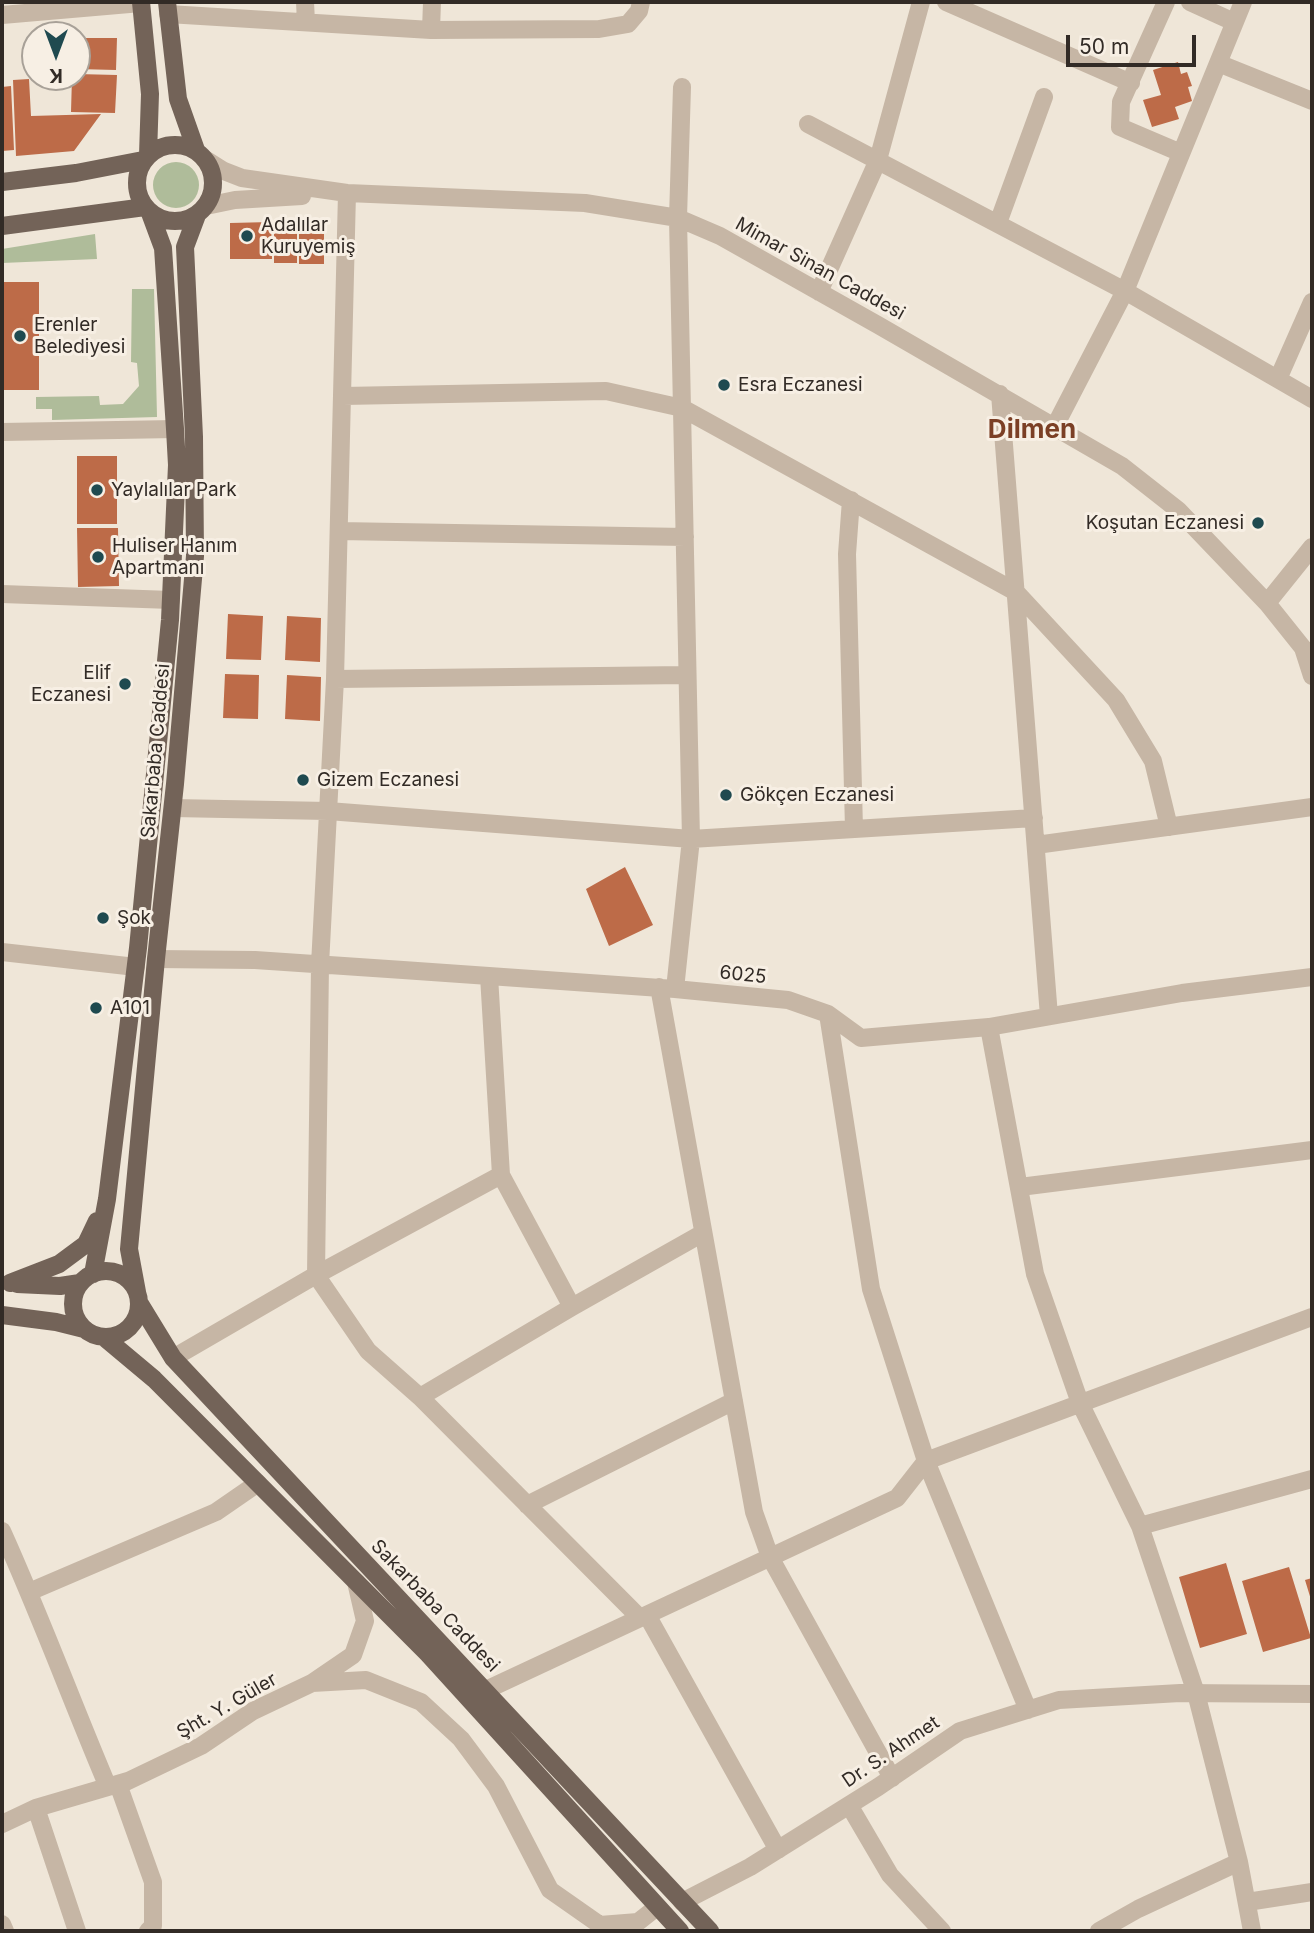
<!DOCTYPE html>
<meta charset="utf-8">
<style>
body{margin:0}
#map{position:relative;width:1314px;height:1933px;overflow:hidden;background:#efe6d8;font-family:Inter,sans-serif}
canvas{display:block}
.frame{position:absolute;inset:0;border:4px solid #322b26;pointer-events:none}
.north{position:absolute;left:21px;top:21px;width:70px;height:70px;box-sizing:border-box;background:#f7efe4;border:2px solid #a8a198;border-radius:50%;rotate:180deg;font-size:19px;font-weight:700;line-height:28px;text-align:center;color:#322b26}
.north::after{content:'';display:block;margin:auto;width:24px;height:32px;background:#1f4a50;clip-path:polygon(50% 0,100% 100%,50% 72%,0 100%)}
.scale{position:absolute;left:1066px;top:35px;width:130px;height:32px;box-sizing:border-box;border:4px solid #322b26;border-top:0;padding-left:9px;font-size:21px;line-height:24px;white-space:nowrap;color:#322b26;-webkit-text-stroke:5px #f7efe4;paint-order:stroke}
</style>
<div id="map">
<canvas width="1314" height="1933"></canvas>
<div class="frame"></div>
<div class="north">K</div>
<div class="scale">50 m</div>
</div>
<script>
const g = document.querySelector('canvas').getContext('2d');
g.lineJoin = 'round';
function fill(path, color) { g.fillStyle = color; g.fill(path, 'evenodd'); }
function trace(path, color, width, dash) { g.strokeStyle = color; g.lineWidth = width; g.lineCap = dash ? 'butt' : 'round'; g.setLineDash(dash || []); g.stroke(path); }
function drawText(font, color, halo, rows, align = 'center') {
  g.font = font + ' Inter,sans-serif'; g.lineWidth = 6; g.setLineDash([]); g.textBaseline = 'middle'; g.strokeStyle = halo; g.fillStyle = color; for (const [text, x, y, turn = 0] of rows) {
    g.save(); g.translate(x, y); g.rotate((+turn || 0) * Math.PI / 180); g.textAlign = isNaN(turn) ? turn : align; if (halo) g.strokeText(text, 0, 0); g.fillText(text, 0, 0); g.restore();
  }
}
const green = new Path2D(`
 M153 185a23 23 0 1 1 46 0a23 23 0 1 1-46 0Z
 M 95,234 L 97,259 L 2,263 L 2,249 Z
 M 132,289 L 154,289 L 157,417 L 52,420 L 52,409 L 36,409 L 36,397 L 99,396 L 100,405 L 123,404 L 139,386 L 137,363 L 131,362 Z`);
const building = new Path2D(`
 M 77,38 L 117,38 L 116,70 L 77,69 Z
 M 1178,62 L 1181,74 L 1187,72 L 1192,86 L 1188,87 L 1192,101 L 1175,107 L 1179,119 L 1152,127 L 1143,100 L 1161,95 L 1153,70 Z
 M 77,74 L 117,75 L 115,113 L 71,112 L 72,77 L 77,77 Z
 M 29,79 L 31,116 L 101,114 L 74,151 L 16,156 L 13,80 Z
 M 11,86 L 14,150 L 2,151 L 2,87 Z
 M 274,221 L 297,221 L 297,263 L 274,263 Z
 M 299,221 L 324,221 L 324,264 L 299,264 Z
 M 271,222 L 272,259 L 230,259 L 230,223 Z
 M 2,282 L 39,282 L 39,390 L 2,390 Z
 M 77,456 L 117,456 L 117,524 L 77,524 Z
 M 77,528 L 118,528 L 119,586 L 78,587 Z
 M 228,614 L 263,616 L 261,660 L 226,659 Z
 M 287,616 L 321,618 L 320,662 L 285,660 Z
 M 225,674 L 259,675 L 258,719 L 223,718 Z
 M 287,675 L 321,677 L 320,721 L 285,719 Z
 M 625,867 L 653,925 L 609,946 L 586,889 Z
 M 1226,1563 L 1247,1634 L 1200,1648 L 1179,1577 Z
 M 1289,1567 L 1311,1638 L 1263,1652 L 1242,1581 Z
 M 1312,1578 L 1312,1603 L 1305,1580 Z`);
const minor = new Path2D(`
 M 305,2 L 306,22
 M 946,2 L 1131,83
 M 1166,2 L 1121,102 L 1120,127 L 1181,153
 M 1190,2 L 1234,22
 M 168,14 L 431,30 L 599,29 L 628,24 L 639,11 L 641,2
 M 2,15 L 141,3
 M 431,30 L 432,2
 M 1218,63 L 1312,101
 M 808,124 L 1125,291 L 1312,399
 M 205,159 L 224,171 L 242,178 L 347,193 L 585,203 L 678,218 L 720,236 L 878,325 L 1122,466 L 1178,510 L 1267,603 L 1303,648 L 1312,655
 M 347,193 L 335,679 L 320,965 L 316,1275 L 368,1351 L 420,1397 L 640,1618
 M 206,206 L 235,200 L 302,196
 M 998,223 L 1044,97
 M 819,292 L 878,160 L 921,2
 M 1278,379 L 1312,302
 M 1000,394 L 1049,1016
 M 343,396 L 606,391 L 682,408 L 1016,592 L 1116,700 L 1153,761 L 1169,827
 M 1055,426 L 1125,291 L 1243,2
 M 2,432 L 175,429
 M 851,500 L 847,554 L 854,829
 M 339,531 L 685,537
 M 2,594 L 171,600
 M 1267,603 L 1312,547
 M 1303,648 L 1312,676
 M 335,679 L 687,675
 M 173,808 L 328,811 L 691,839 L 1034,818
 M 1036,845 L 1312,807
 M 2,952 L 136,967
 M 156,959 L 255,960 L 403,970 L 675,989 L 788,1000 L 828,1014 L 861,1038 L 989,1027 L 1182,993 L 1312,977
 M 489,976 L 501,1175 L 572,1307
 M 659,987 L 754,1512 L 770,1557 L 892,1778
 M 675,989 L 691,839 L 678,218 L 682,87
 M 828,1014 L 871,1289 L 926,1461 L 1028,1710
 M 989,1027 L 1035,1274 L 1080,1403 L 1140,1526 L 1196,1693 L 1239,1862 L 1252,1931
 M 1020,1187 L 1312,1150
 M 173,1358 L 316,1275 L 501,1175
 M 420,1397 L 572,1307 L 703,1233
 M 527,1505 L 734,1401
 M 1140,1526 L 1312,1479
 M 2,1531 C 40,1615 72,1702 108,1787
 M 29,1592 L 216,1512 L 258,1483
 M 647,1615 L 778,1850
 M 312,1683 L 353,1655 L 365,1621 L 356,1582
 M 486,1690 L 897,1498 L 926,1461 L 1312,1317
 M 118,1784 L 153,1882 L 153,1926 L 148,1931
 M 849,1805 L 890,1875 L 942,1931
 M 36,1808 L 77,1931
 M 2,1824 L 36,1808 L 128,1781 L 201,1746 L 253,1711 L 312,1683 L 366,1680 L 421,1702 L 461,1739 L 496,1786 L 550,1890 L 600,1925 L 638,1922 L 657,1907
 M 682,1902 L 750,1867 L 878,1787 L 960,1731 L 1059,1700 L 1180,1693 L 1312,1694
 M 1247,1902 L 1312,1892
 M 2,1924 L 5,1931
 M 1099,1931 L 1138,1909 L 1239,1862`);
const major = new Path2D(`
 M 141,2 L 150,94 L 148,155
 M 167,2 L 178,99 L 196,150
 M137 183a38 38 0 1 1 76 0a38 38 0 1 1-76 0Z
 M 2,182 L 76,173 L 143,160
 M 2,226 L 145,207
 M73 1304a33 33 0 1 1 66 0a33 33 0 1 1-66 0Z
 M 93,1274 L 107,1199 L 138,948 L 170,620 L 177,465 L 175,429 L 163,248 L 150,213
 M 10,1283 L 59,1264 L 86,1244 L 97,1221
 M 17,1284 L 60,1286 L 80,1283
 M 137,1292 L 129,1249 L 156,959 L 175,784 L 195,556 L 194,437 L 185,247 L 197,215
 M 140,1304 L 173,1358 L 710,1931
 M 2,1315 L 56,1322 L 84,1329
 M 105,1338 L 154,1379 L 428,1654 L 680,1931`);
const markers = [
 [247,236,7,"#1f4a50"],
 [20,336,7,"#1f4a50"],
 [724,385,7,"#1f4a50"],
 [97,490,7,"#1f4a50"],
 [1258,523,7,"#1f4a50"],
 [98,557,7,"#1f4a50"],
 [125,684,7,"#1f4a50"],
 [303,780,7,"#1f4a50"],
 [726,795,7,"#1f4a50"],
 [103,918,7,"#1f4a50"],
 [96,1008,7,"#1f4a50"]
];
const poiNames = [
 ["Adalılar",261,225],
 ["Kuruyemiş",261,247],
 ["Erenler",34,325],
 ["Belediyesi",34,347],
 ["Esra Eczanesi",738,385],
 ["Yaylalılar Park",111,490],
 ["Koşutan Eczanesi",1244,523,"right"],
 ["Huliser Hanım",112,546],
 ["Apartmanı",112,568],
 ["Elif",111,673,"right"],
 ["Eczanesi",111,695,"right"],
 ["Gizem Eczanesi",317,780],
 ["Gökçen Eczanesi",740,795],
 ["Şok",117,918],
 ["A101",110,1008]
];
const streetNames = [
 ["Mimar Sinan Caddesi",820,269,29],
 ["Sakarbaba Caddesi",156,751,-85],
 ["6025",743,975,6],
 ["Sakarbaba Caddesi",435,1606,46],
 ["Şht. Y. Güler",227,1706,-30],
 ["Dr. S. Ahmet",891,1752,-34]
];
const districtNames = [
 ["Dilmen",1032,430]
];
fill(green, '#afbc9a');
fill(building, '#bd6b48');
trace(minor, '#c6b6a5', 18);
trace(major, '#736358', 18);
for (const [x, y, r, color] of markers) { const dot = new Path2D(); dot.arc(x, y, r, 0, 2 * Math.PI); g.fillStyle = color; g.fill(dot); trace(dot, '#f7efe4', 2.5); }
drawText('19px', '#322b26', '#f7efe4', poiNames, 'left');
drawText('19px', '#322b26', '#f7efe4', streetNames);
drawText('bold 26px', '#7b3f25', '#f7efe4', districtNames);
</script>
